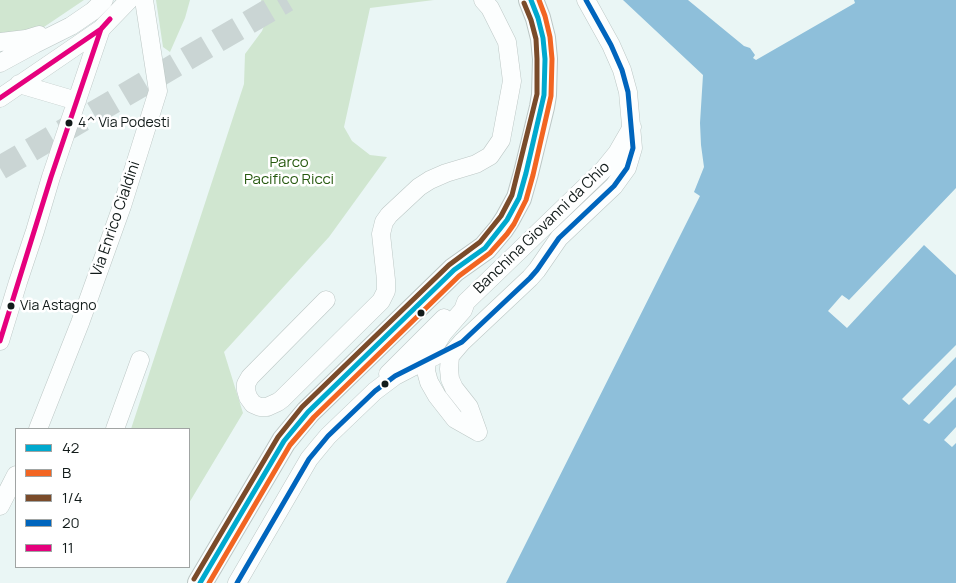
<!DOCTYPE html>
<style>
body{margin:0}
#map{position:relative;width:956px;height:583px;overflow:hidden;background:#eaf6f5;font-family:Manrope,sans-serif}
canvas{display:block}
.legend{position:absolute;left:15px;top:428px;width:175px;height:140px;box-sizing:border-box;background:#fff;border:1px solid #a0a4a3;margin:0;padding:6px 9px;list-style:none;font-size:15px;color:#121b1a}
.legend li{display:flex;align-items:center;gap:10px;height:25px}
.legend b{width:25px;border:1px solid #a0a4a3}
</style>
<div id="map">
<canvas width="956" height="583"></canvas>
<ul class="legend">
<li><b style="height:6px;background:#00a9ce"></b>42</li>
<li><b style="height:6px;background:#f26522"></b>B</li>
<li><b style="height:6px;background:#7a4b2a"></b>1/4</li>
<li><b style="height:6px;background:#0065bd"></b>20</li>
<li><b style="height:6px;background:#e5007d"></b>11</li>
</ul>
</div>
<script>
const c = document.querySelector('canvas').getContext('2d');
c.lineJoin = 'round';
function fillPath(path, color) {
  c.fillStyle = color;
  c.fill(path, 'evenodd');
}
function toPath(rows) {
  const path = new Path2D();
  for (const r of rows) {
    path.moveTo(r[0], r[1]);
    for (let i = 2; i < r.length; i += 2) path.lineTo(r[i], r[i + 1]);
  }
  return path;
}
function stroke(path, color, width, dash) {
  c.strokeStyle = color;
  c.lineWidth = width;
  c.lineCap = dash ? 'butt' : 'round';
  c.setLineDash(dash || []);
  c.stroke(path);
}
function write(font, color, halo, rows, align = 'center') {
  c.font = font + ' Manrope,sans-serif';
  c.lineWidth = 5;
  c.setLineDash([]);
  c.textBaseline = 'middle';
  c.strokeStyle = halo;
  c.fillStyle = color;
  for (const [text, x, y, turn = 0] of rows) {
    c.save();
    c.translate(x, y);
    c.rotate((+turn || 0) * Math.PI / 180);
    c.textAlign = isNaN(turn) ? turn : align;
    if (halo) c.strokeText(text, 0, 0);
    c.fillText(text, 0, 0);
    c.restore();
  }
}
fillPath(toPath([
 [0,0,84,0,38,31,0,35],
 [156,0,190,0,185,18,170,52,163,47],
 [261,0,434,0,370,8,344,127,352,141,370,155,387,157,329,237,224,352,243,413,189,503,189,429,131,429,244,84,245,54,262,31,266,21]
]), '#d0e6d0');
fillPath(toPath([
 [623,0,688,0,744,46,750,48,755,55,753,58,756,60,855,3,854,0,956,0,956,188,849,300,842,295,828,311,847,328,924,245,956,275,956,345,902,399,909,405,956,357,956,385,923,420,929,424,956,397,956,427,944,440,952,447,956,443,956,583,506,583,700,196,694,192,704,167,701,145,700,123,703,75]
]), '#8ebfda');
stroke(toPath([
 [0,168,287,0]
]), '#cad5d4', 24, [24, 12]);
const street = toPath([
 [0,42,26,39,39,35],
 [0,63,35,44,71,26,93,11,104,0],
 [19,84,77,101],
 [0,98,101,29,129,0],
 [326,300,250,377,246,384,246,390,248,397,253,404,260,407,267,407,278,402,282,399,381,301,386,291,386,280,381,234,384,222,389,215,419,187,430,180,446,173,476,164,490,156,501,140,512,81,507,42,490,8,483,0],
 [0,341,18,282,35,231,51,177,101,29],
 [388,374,444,318],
 [38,429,80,323,122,206,158,91,144,0],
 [115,429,140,360],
 [478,432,469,407,454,388,450,379,449,369,450,356,462,342,530,278,537,270,559,238,614,186,627,168,633,148,628,92,622,70,611,45,586,0],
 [478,432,455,419,437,396,429,382,426,371,427,360,430,354,443,333,463,310,466,302,604,169,617,153,632,127],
 [0,506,16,475],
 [237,583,309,459,318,448,328,436,375,391,395,376,418,364,435,356]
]);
const secondary = toPath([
 [200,583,284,441,308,412,454,270,485,248,501,229,507,220,519,198,526,173,542,107,544,95,545,59,543,38,538,18,531,0]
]);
stroke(street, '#bcc7c5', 19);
stroke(secondary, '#bcc7c5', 26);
stroke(street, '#fcfefe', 18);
stroke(secondary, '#fcfefe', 24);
stroke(toPath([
 [200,583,284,441,308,412,454,270,485,248,507,220,519,198,526,173,544,95,545,59,543,38,538,18,531,0]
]), '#00a9ce', 5);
stroke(toPath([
 [209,583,290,445,314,417,459,276,490,253,507,234,514,224,526,200,533,175,551,96,552,59,550,37,545,16,539,0]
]), '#f26522', 5);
stroke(toPath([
 [194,579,278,437,302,407,449,265,480,242,501,216,512,195,537,94,537,59,536,39,531,20,524,3]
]), '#7a4b2a', 5);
stroke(toPath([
 [237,583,309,459,328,436,375,391,395,376,462,342,530,278,537,270,559,238,614,186,627,168,633,148,628,92,622,70,611,45,586,0]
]), '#0065bd', 5);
stroke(toPath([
 [0,98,101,29,110,19],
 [0,341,51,177,101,29]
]), '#e5007d', 5);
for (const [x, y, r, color] of [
 [69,123,4.5,"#121b1a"],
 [11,306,4.5,"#121b1a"],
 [421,313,4.5,"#121b1a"],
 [385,384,4.5,"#121b1a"]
]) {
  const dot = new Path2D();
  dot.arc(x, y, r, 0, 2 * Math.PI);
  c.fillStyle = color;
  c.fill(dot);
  stroke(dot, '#fff', 2);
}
write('14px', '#121b1a', '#fff', [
 ["4^ Via Podesti",78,123],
 ["Via Astagno",20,306]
], 'left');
write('15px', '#275a10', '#fff', [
 ["Parco",289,163],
 ["Pacifico Ricci",289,180]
]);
write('15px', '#121b1a', '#fff', [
 ["Via Enrico Cialdini",116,219,-71],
 ["Banchina Giovanni da Chio",542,228,-44]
]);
</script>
